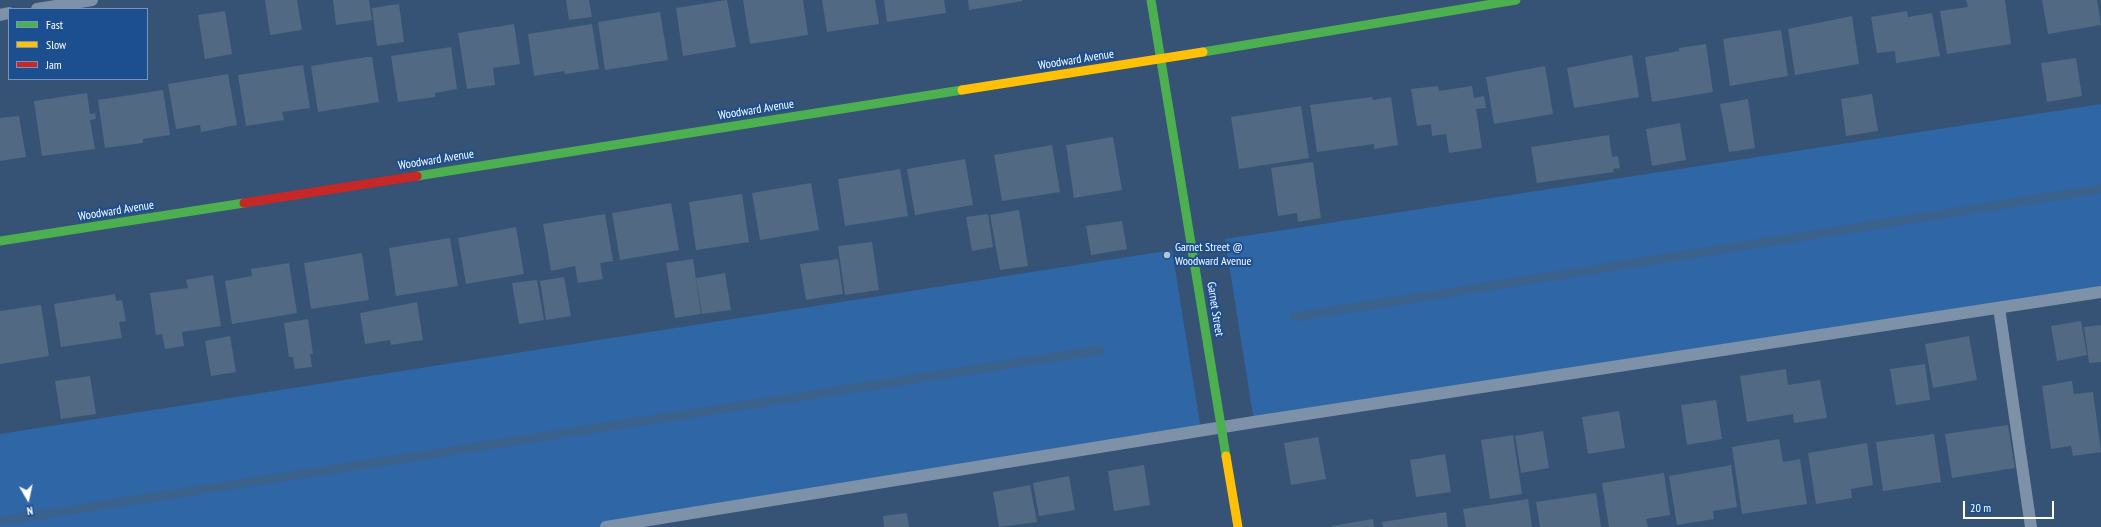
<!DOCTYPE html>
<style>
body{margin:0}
#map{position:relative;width:2101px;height:527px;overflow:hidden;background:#365274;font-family:"PT Sans Narrow",sans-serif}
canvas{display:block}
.legend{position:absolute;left:8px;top:8px;width:140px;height:72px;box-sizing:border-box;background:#1b4f8f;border:1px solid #7695bc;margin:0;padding:5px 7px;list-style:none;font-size:12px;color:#fff}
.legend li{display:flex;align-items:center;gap:8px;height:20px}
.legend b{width:20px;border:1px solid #7695bc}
.north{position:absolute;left:8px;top:479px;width:40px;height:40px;-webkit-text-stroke:3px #1b4f8f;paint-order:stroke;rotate:171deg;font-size:11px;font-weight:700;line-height:16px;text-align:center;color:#fff}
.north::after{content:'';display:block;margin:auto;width:14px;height:18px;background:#fff;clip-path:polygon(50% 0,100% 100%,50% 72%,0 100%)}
.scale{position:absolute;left:1963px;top:501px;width:91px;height:18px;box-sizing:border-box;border:2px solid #fff;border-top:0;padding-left:5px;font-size:12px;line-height:14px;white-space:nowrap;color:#fff;-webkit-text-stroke:3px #1b4f8f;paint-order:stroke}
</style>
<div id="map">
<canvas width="2101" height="527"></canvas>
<ul class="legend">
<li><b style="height:5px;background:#4caf50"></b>Fast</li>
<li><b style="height:5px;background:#ffc107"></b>Slow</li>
<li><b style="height:5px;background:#c62828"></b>Jam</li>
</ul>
<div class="north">N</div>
<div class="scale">20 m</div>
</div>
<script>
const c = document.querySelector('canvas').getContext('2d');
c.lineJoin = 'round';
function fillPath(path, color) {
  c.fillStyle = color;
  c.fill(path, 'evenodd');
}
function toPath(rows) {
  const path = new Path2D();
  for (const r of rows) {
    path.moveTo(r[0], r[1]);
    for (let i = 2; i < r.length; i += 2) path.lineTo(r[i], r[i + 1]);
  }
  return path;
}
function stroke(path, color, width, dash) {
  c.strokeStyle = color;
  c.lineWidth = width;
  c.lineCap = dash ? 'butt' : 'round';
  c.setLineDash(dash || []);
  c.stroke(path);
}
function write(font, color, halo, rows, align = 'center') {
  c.font = font + ' "PT Sans Narrow",sans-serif';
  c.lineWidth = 4;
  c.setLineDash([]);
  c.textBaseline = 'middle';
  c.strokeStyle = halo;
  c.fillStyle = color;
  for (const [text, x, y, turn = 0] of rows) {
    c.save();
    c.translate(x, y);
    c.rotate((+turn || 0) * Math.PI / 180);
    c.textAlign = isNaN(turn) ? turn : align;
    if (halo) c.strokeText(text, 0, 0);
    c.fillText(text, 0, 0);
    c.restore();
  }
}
fillPath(toPath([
 [2101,104,2101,291,1254,422,1225,239],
 [1172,250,1201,430,606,527,0,527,0,434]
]), '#2f66a5');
stroke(toPath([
 [1295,317,2101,189],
 [0,521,1100,350]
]), '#3b618d', 9);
fillPath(toPath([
 [265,0,297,0,302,30,270,35],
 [333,0,369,0,372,20,336,25],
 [566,0,589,0,592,17,569,20],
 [727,0,736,47,683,56,676,8],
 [743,0,803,0,808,35,750,44],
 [822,0,875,0,879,24,827,32],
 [884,0,944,0,946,13,887,22],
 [968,0,1022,0,1023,1,969,10],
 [1966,0,2005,0,2011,44,1947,54,1940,11,1968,7],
 [2042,0,2097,0,2101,25,2048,34],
 [399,4,404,42,377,46,372,8],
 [225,11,232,54,205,59,198,15],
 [1907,11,1908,17,1932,13,1940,56,1896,63,1895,51,1877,53,1871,17],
 [660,12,668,60,605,70,598,22],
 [1852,16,1859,64,1795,75,1788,29],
 [514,24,520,64,493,68,495,85,467,89,458,33],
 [592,24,599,69,565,74,564,71,534,76,528,34],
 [1781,30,1788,76,1730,86,1723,39],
 [1706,44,1713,92,1652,102,1645,57,1679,51,1679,48],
 [451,47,457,89,435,93,435,97,398,102,391,56],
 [1632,55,1639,97,1574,108,1567,68],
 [367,57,372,57,379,102,318,112,311,66],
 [2076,58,2082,96,2047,102,2041,63],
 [303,65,310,108,282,112,284,120,246,126,238,75],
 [1545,66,1553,114,1494,124,1486,77],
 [228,74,237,125,201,132,200,125,176,129,168,84],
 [1438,86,1439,91,1472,86,1474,98,1484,96,1486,108,1476,109,1482,148,1449,153,1446,134,1432,136,1431,124,1417,126,1411,89],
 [163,90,170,135,143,139,143,143,105,148,98,100],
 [87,93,90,114,95,113,96,119,90,120,95,149,42,156,34,101],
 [1872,94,1878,131,1846,136,1841,99],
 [1372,97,1373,100,1391,97,1398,145,1374,149,1374,144,1317,152,1310,105],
 [1748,99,1755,148,1729,152,1720,104],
 [1301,106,1309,158,1239,169,1231,117],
 [19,116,26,157,0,161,0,118],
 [1680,123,1686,160,1652,166,1646,129],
 [1609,135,1612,157,1618,156,1620,168,1613,169,1614,172,1537,183,1531,147],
 [1113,137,1122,190,1074,198,1066,145],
 [1052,145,1060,192,1002,201,994,155],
 [965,159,973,205,915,215,907,169],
 [1313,162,1321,218,1298,222,1297,213,1278,216,1271,168],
 [900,169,908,216,845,226,838,179],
 [811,183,819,230,760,240,752,193],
 [742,194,749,242,696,250,689,202],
 [671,203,679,250,620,260,612,213],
 [1019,210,1028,266,1000,270,990,215],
 [605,214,613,261,600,263,603,279,578,283,575,266,551,271,543,224],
 [988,214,993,247,972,251,966,217],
 [1122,221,1127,249,1091,255,1086,226],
 [516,227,524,274,466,284,458,238],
 [450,238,458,286,396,296,389,248],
 [872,242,879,290,845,295,838,246],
 [362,253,369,300,311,309,304,263],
 [693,259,701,314,675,318,666,263],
 [838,259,843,294,806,300,800,264],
 [289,263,297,313,232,324,225,281,252,276,251,269],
 [725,273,731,310,702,314,696,278],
 [213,275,221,326,182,332,184,346,165,349,162,334,156,335,150,293,188,288,186,280],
 [564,277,571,316,546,320,540,281],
 [537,280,544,320,519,324,512,283],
 [115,294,116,301,122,300,126,321,119,322,122,338,61,347,54,304],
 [417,302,423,340,391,345,390,340,365,344,360,313],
 [41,305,49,356,0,364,0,311],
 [308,319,313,354,310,354,312,367,295,369,293,357,289,357,284,323],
 [2081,321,2087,355,2057,361,2051,326],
 [2101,325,2101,362,2089,363,2084,327],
 [230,336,236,372,211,376,205,341],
 [1969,336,1977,380,1933,388,1925,344],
 [1925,364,1930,400,1896,405,1890,369],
 [1786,369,1788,385,1820,380,1827,418,1794,423,1793,414,1747,422,1740,376],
 [90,376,96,414,61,419,55,381],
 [2072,381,2074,394,2093,392,2101,452,2073,456,2071,446,2051,449,2042,386],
 [1716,400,1722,439,1687,445,1681,405],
 [1619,411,1625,448,1588,454,1582,417],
 [2008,425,2015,468,1952,478,1945,434],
 [1543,431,1549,468,1521,473,1515,436],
 [1934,434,1941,482,1883,491,1876,442],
 [1513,435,1522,494,1490,499,1481,440],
 [1318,437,1326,479,1291,485,1284,443],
 [1779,439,1783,462,1800,459,1807,504,1742,514,1732,447],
 [1867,443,1873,485,1851,489,1852,498,1816,504,1808,453],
 [1445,454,1451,492,1416,497,1410,460],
 [1144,465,1150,505,1114,511,1108,471],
 [1731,465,1737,507,1713,511,1714,519,1677,525,1669,476],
 [1664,473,1670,515,1646,519,1648,527,1609,527,1602,483],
 [1069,476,1075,510,1039,516,1033,483],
 [1030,485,1037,522,999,527,993,492],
 [1596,493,1601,527,1540,527,1536,502],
 [1528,499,1532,527,1466,527,1463,509],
 [1446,512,1448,527,1383,527,1382,522],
 [907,513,909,527,884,527,883,516],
 [1373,519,1374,527,1332,527,1332,526]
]), '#526984');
stroke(toPath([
 [37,9,92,0],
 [0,15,9,13],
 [1999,308,2031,527],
 [606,527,1254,422,2101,292]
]), '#7d92a8', 12);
stroke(toPath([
 [1151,0,1226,456],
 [1203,52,1516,0],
 [417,176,962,90],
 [0,241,244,203]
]), '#4caf50', 9);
stroke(toPath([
 [962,90,1203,52],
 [1226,456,1238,527]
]), '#ffc107', 9);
stroke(toPath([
 [244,203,417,176]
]), '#c62828', 9);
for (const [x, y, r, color] of [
 [1167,255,4,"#b9c2ce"]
]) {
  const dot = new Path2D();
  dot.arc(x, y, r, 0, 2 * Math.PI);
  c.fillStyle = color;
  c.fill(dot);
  stroke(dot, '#1b4f8f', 1.5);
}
write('12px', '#fff', '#1b4f8f', [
 ["Woodward Avenue",1076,60,-9],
 ["Woodward Avenue",756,110,-9],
 ["Woodward Avenue",436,160,-9],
 ["Woodward Avenue",116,211,-9],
 ["Garnet Street",1215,309,81]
]);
write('12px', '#fff', '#1b4f8f', [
 ["Garnet Street @",1175,248],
 ["Woodward Avenue",1175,262]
], 'left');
</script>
